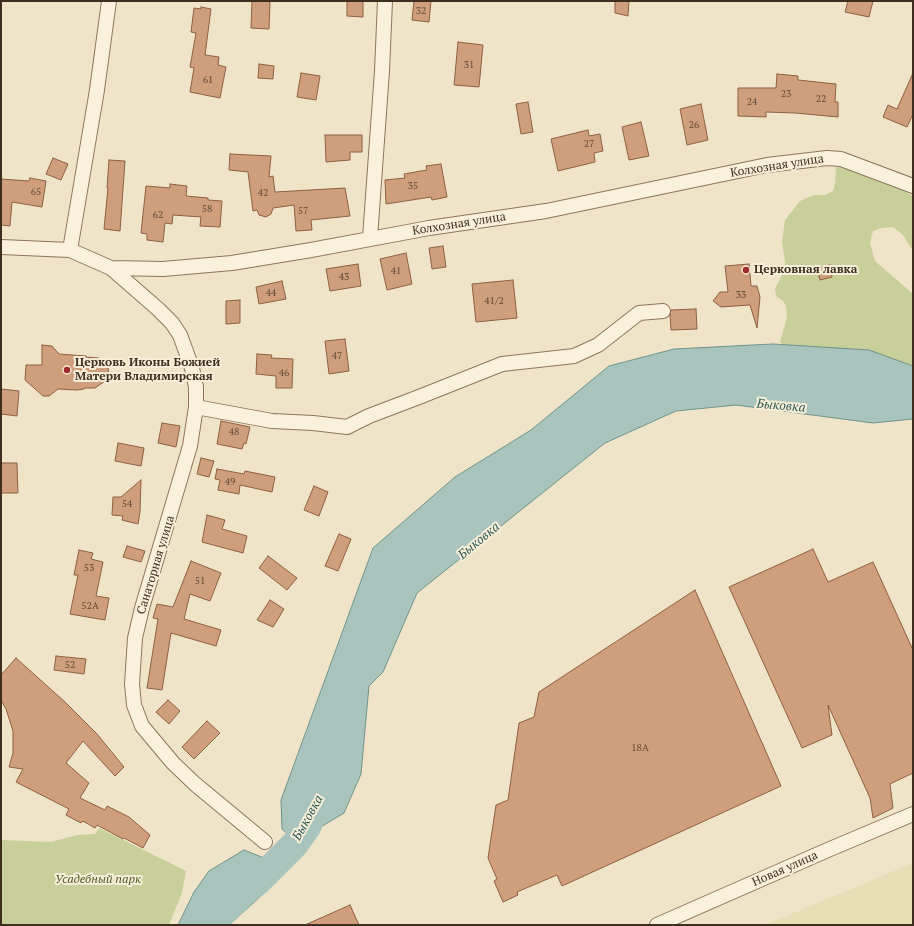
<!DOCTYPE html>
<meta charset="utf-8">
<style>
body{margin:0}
#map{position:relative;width:914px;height:926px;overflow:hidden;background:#f0e4c8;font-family:"PT Serif",serif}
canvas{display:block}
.frame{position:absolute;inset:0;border:2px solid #3d2e20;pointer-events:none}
</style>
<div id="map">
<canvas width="914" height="926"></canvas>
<div class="frame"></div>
</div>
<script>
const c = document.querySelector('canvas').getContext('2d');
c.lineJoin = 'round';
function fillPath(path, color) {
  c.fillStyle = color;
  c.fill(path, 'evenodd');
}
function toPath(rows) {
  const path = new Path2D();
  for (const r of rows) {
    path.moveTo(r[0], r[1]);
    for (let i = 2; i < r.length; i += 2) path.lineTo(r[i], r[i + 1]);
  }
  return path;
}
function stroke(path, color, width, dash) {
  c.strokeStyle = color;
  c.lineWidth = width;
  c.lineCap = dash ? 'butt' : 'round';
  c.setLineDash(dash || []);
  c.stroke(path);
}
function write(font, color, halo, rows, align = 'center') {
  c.font = font + ' "PT Serif",serif';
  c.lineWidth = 4;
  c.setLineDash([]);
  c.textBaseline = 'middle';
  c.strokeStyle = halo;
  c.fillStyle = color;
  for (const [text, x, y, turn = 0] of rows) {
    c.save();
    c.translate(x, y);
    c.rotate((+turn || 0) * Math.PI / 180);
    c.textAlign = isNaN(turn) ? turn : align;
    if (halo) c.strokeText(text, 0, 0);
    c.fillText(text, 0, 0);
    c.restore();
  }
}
fillPath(toPath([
 [913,863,913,925,765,925]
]), '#e6deb5');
fillPath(toPath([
 [848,160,913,196,913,251,903,235,893,227,881,228,873,231,870,243,875,261,913,294,913,370,784,347,780,342,787,317,786,306,783,301,776,296,775,289,782,275,785,262,782,242,785,220,800,201,814,195,825,195,833,191,835,183,836,167],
 [99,828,186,871,182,893,169,925,1,925,1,840,51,842,77,835,95,834]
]), '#c9cf9b');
const water = toPath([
 [773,344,869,350,913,366,913,419,873,423,736,405,676,411,605,443,417,593,383,672,369,686,361,774,344,813,319,828,290,836,282,829,281,800,373,548,455,477,531,430,609,366,674,349,773,344],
 [244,850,264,858,274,871,274,884,229,925,178,925,194,892,209,871,244,850]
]);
fillPath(water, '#a9c4bc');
stroke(water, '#6f938a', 1);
stroke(toPath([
 [212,925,219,916,244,892,257,882,295,844,307,827,320,799]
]), '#a9c4bc', 28);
const building = toPath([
 [252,1,270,1,269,29,251,28,252,1],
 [347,1,363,1,363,17,347,16,347,1],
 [414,1,431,1,429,22,412,20,414,1],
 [615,1,629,1,628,16,615,13,615,1],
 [848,1,873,1,869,17,845,12,848,1],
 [201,7,211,9,205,55,219,57,218,65,226,67,220,98,190,92,194,68,190,67,196,33,191,32,194,8,201,9,201,7],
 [458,42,483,45,479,87,454,85,458,42],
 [259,64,274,66,273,79,258,78,259,64],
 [301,73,320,76,316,100,297,97,301,73],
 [913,73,913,114,907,127,883,117,888,105,897,109,913,73],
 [777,74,798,76,798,80,836,84,835,102,838,102,838,117,795,113,766,112,766,117,738,116,738,88,776,88,777,74],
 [528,102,533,132,521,134,516,104,528,102],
 [701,104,708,140,687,145,680,109,701,104],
 [641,122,649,156,629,160,622,127,641,122],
 [588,130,589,136,600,134,603,151,594,153,595,162,558,171,551,139,588,130],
 [325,135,362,135,362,152,350,152,350,160,326,162,325,135],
 [230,154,271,156,269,177,273,176,275,192,345,188,350,216,311,220,312,230,296,231,294,205,273,208,271,214,266,217,259,215,257,210,253,211,248,172,229,170,230,154],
 [53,158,68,164,61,180,46,174,53,158],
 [109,160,125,161,120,231,104,229,108,188,107,188,109,160],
 [441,164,447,197,432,200,431,197,386,204,385,180,405,178,404,174,427,170,426,166,441,164],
 [30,178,46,181,42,207,12,202,10,226,1,225,1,179,29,181,30,178],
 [170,184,187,186,186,196,208,198,208,200,222,201,220,227,200,226,201,217,173,215,172,224,165,223,163,242,147,240,147,234,141,233,146,186,170,188,170,184],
 [443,246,446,267,432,269,429,248,443,246],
 [406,253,412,284,387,290,380,259,406,253],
 [358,264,361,286,330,291,326,269,358,264],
 [749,264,751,286,757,286,760,297,757,328,750,305,721,307,713,301,720,292,728,292,725,266,749,264],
 [830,265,832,277,820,280,817,268,830,265],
 [513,280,517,318,476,322,472,284,513,280],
 [282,281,286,299,259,304,256,287,282,281],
 [240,300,240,323,226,324,226,301,240,300],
 [696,309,697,329,671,330,670,315,671,310,696,309],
 [345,339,349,371,329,374,325,341,345,339],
 [42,345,52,346,59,354,86,356,86,357,99,358,99,360,108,368,109,377,105,381,95,388,85,388,84,389,77,390,58,389,49,396,43,396,25,380,26,365,42,365,42,345],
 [257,354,272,355,271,358,293,359,292,388,276,388,276,376,256,374,257,354],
 [1,389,19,391,17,416,1,414,1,389],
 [221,421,250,427,246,444,244,443,242,449,217,444,221,421],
 [162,423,180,426,176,447,158,443,162,423],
 [118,443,144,448,141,466,115,461,118,443],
 [201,458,214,461,209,477,197,474,201,458],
 [1,463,17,463,18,493,1,493,1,463],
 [217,469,244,474,245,471,275,477,272,492,240,485,239,494,218,490,220,480,215,479,217,469],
 [141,480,140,512,138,524,122,520,123,516,112,515,113,497,121,497,141,480],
 [314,486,328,492,319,516,304,510,314,486],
 [207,515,225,520,222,529,247,536,243,553,202,542,207,515],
 [339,534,351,539,338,571,325,566,339,534],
 [127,546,145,551,141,562,123,557,127,546],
 [813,549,828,582,873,562,913,650,913,773,890,784,893,808,873,818,870,798,828,705,832,735,802,748,729,587,813,549],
 [79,550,93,553,91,559,103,562,96,596,109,598,105,620,70,614,78,575,74,575,79,550],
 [268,556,297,578,287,590,259,568,268,556],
 [191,561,221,573,210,601,190,594,184,619,221,630,216,646,171,633,162,690,147,688,158,619,153,618,157,604,173,607,191,561],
 [695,590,781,786,562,886,557,875,517,892,518,895,503,902,494,881,497,879,488,858,496,805,508,800,519,723,534,717,539,692,695,590],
 [270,600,284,609,273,627,257,620,270,600],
 [56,656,86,659,84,674,54,670,56,656],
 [16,658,65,702,97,734,124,767,115,776,83,741,66,763,89,783,80,798,105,810,107,806,129,817,150,835,143,848,124,838,123,839,97,825,95,828,83,821,81,823,66,815,69,809,16,782,23,769,9,767,13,753,13,731,6,709,1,700,1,675,16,658],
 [168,700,180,711,169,724,156,712,168,700],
 [207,721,220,733,194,759,182,747,207,721],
 [350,905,359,925,305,925,350,905]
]);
fillPath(building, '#cf9f7d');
stroke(building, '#8d5f41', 1);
const minor = toPath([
 [370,238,382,71,385,1],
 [1,247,70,250,111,268,163,269,232,263,311,250,429,228,546,211,767,165,827,158,841,159,913,186],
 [70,250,97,90,109,1],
 [111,268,158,309,172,323,180,335,192,368,196,387,196,407,190,446,142,608,135,638,132,684,134,705,142,726,173,763,195,784,265,842],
 [196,407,272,421,313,423,347,427,369,416,419,397,502,364,574,356,598,345,639,313,663,311],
 [657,925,830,849,913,814]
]);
stroke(minor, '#8d765c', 16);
stroke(minor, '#faf1dc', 14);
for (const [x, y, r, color] of [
 [746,270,4,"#9e2a2b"],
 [67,370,4,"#9e2a2b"]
]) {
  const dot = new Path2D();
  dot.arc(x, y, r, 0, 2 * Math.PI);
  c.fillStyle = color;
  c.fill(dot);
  stroke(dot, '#f7eed8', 1.5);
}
write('10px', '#624a37', null, [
 ["32",421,11],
 ["31",469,65],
 ["61",208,80],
 ["23",786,94],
 ["22",821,99],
 ["24",752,102],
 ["26",694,125],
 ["27",589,144],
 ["35",413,186],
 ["65",36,192],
 ["42",263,193],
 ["58",207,209],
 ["57",303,211],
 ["62",158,215],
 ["41",396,271],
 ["43",344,277],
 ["44",271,293],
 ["33",741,295],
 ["41/2",494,301],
 ["47",337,356],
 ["46",284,373],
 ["48",234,432],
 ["49",230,482],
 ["54",127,504],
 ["53",89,568],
 ["51",200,581],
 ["52А",90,606],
 ["52",70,665],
 ["18А",640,748]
]);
write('12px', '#3d2e20', '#f7eed8', [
 ["Колхозная улица",777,166,-9],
 ["Колхозная улица",459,224,-9],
 ["Санаторная улица",156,565,-73],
 ["Новая улица",785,869,-24]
]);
write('bold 12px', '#3d2e20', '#f7eed8', [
 ["Церковная лавка",754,270],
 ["Церковь Иконы Божией",75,363],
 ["Матери Владимирская",75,377]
], 'left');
write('italic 12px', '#4d5a26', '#f7eed8', [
 ["Усадебный парк",98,880]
]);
write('italic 13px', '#2f5d5a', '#f7eed8', [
 ["Быковка",781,406,5],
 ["Быковка",479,541,-40],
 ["Быковка",308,818,-61]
]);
</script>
